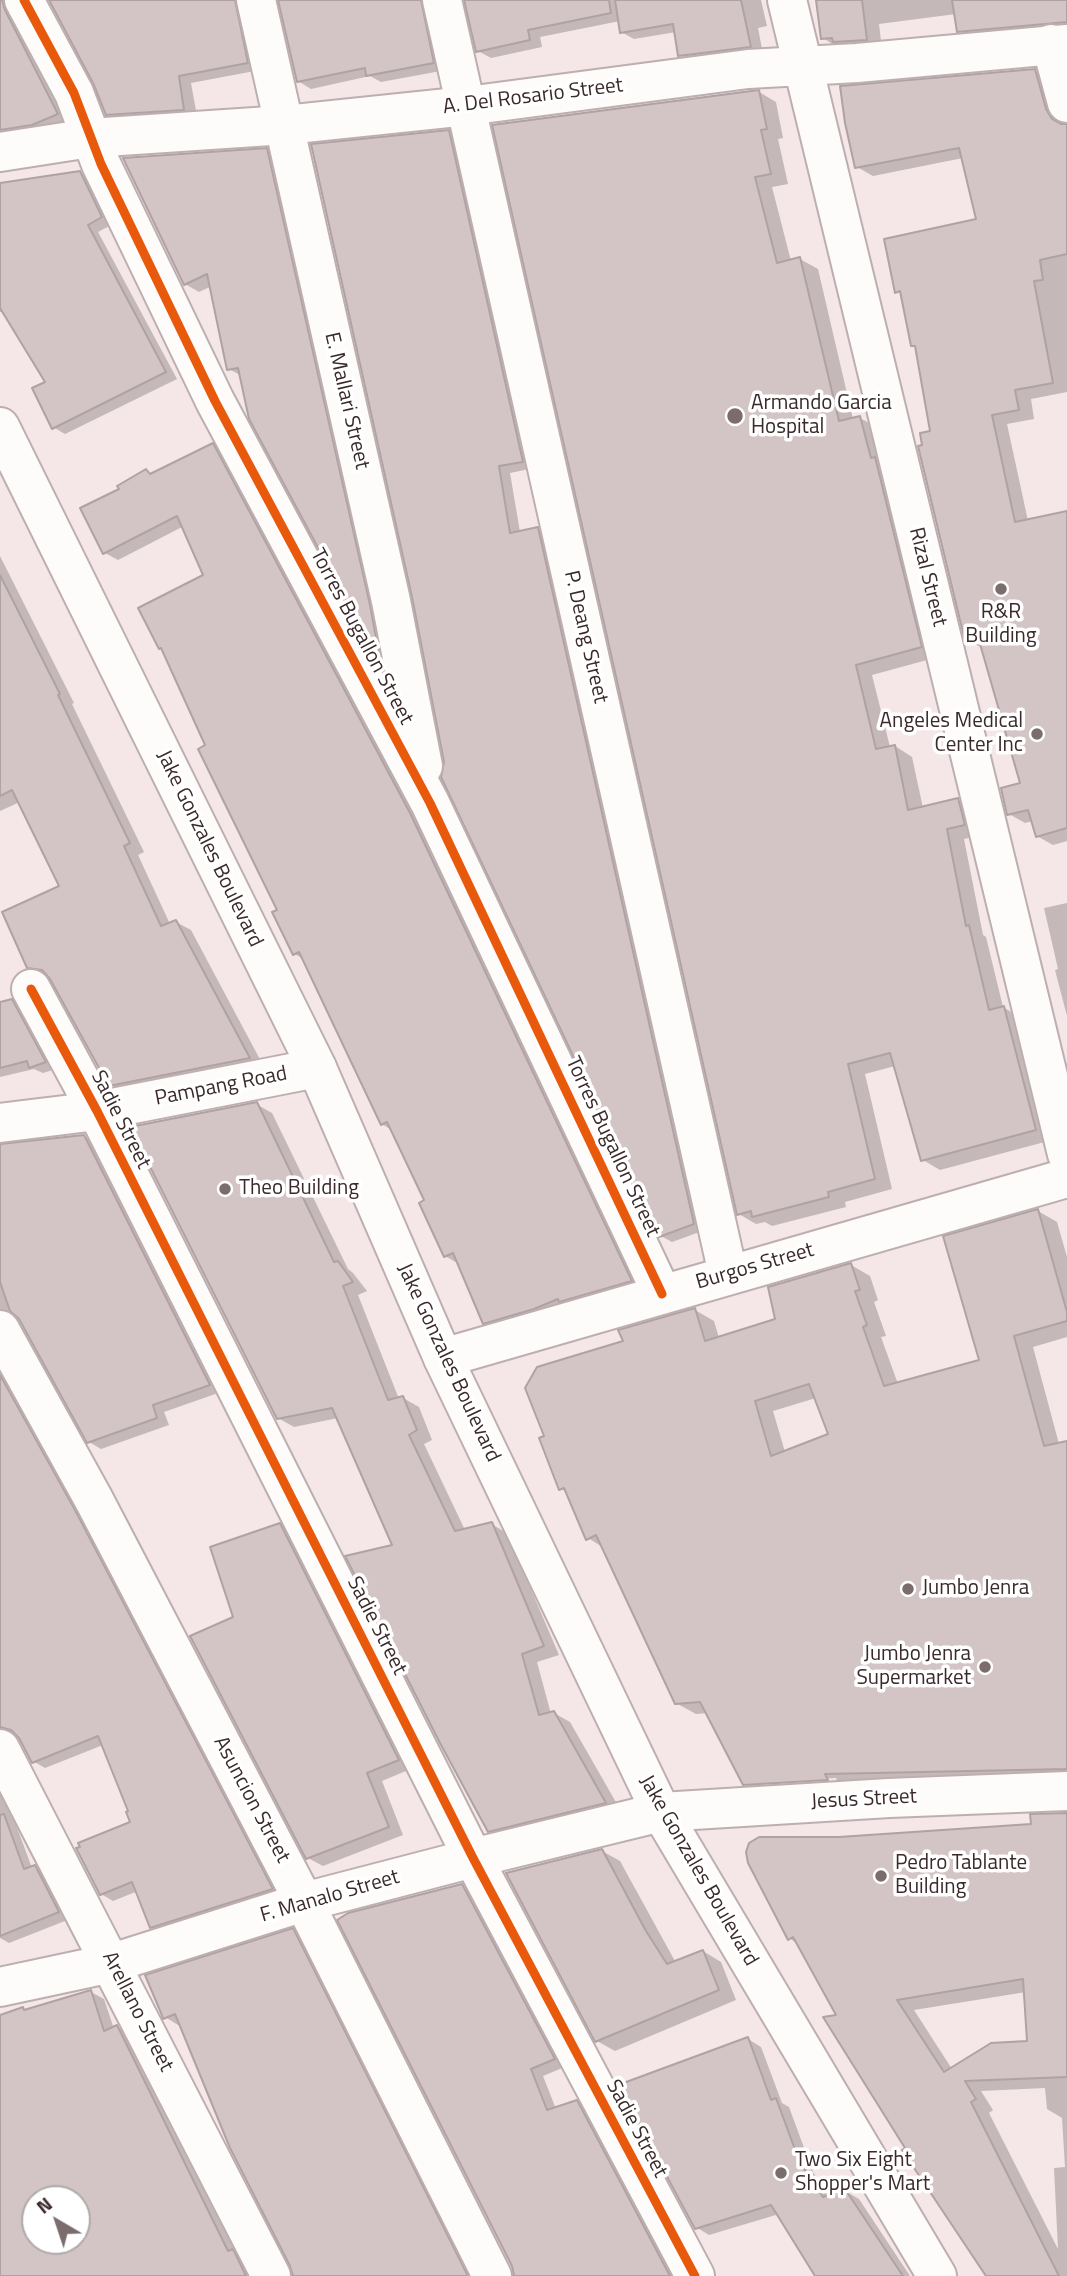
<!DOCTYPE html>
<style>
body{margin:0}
#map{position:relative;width:1067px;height:2276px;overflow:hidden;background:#f5e6e7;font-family:"Titillium Web",sans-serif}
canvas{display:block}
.north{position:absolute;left:21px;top:2185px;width:70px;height:70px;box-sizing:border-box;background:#fff;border:2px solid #b0aaaa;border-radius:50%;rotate:321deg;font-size:19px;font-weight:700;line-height:28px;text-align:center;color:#3a2a2b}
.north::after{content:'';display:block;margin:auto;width:24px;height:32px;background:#7b6c6d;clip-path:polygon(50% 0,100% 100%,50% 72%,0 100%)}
</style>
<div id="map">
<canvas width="1067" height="2276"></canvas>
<div class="north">N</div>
</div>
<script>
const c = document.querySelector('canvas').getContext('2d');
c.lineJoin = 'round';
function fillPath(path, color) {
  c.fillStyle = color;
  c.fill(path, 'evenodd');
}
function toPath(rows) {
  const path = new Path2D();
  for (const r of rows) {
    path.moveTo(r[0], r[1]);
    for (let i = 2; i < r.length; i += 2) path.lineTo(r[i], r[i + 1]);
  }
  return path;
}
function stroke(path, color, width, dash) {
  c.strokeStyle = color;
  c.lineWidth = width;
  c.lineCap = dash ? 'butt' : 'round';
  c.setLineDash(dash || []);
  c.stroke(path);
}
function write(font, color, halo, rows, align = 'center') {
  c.font = font + ' "Titillium Web",sans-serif';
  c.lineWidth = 7;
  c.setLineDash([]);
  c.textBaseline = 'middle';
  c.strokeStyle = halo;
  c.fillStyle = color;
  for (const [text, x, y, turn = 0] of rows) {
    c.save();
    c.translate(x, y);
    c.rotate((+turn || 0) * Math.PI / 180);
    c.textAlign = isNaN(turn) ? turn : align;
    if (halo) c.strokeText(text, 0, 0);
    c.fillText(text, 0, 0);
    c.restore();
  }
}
fillPath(toPath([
 [0,0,17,0,70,121,0,142],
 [51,0,249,0,260,70,191,83,197,116,120,121,107,114,95,82],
 [280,0,435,0,446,70,381,82,370,76,311,89,298,81],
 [466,0,761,0,767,26,758,28,763,54,693,63,680,55,676,32,634,39,621,32,620,21,540,37,542,47,491,58,478,51],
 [818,0,1067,0,1067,32,975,40,959,31,956,14,879,24,882,49,839,48,823,38],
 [1035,71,1051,80,1062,119,1067,126,1067,392,1031,399,1034,419,1007,424,1028,521,1067,513,1067,841,1053,845,1037,836,1033,821,1025,823,1009,814,1022,785,984,649,966,639,924,446,932,433,918,348,913,345,903,295,896,291,978,220,963,158,873,176,857,167],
 [759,92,776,102,783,138,778,139,788,184,772,187,791,261,800,259,818,269,853,419,860,418,878,428,938,657,872,675,890,747,895,746,912,757,923,808,958,800,976,810,981,835,964,839,983,935,986,937,1003,1007,1021,1018,1052,1140,940,1170,923,1160,895,1066,865,1074,892,1189,845,1202,846,1207,772,1226,765,1222,756,1224,739,1214,495,126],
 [448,132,460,139,534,468,510,473,520,532,538,529,549,536,705,1230,672,1242,661,1236,446,762],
 [266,150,372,631,377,636,269,152,281,158,394,671,383,664,251,418,242,376,229,369,212,286,199,292,185,284],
 [80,173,92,180,113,224,98,232,177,379,65,434,53,427,48,383,5,312,0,312,0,185],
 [213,445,226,453,424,822,644,1288,498,1330,484,1323,459,1264,445,1256,426,1201,393,1131,382,1124,305,960,295,954,279,911,207,746,164,650,160,648,205,576,184,526,118,560,105,553,121,490,146,471,153,474],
 [0,556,74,703,72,704,144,852,138,855,170,924,176,922,191,930,264,1067,125,1094,110,1085,51,977,44,976,28,967,61,886,20,802,0,811],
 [1067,903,1067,1016,1055,970,1058,969,1044,908],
 [11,1001,24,1008,56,1069,43,1073,34,1069,0,1077,0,1003],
 [256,1104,272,1113,348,1269,353,1273,367,1291,358,1295,399,1399,403,1398,419,1407,432,1440,424,1444,465,1530,491,1524,507,1533,559,1655,537,1662,551,1714,554,1713,570,1722,621,1811,505,1840,489,1831,395,1546,338,1418,294,1427,278,1418],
 [84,1136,96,1144,221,1392,164,1412,169,1425,101,1449,89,1442,21,1318,15,1314,0,1319,0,1146],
 [1038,1211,1057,1222,1067,1257,1067,1337,1033,1347,1059,1444,1067,1443,1067,1780,764,1795,744,1784,708,1713,696,1714,676,1703,604,1548,588,1538,567,1492,561,1489,546,1437,626,1342,695,1310,714,1321,719,1338,777,1320,851,1265,870,1276,878,1300,874,1302,886,1336,881,1337,898,1384,982,1361],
 [816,1398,830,1435,785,1452,773,1411],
 [836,1778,837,1781,755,1786,755,1783],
 [0,1362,283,1896,164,1934,152,1927,138,1891,113,1901,101,1894,132,1823,130,1812,103,1745,45,1768,33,1761,17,1734,14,1733,0,1738],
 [280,1525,295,1534,413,1768,382,1781,403,1835,323,1866,308,1858,235,1618],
 [0,1782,32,1868,35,1867,47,1874,70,1919,9,1943,0,1938],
 [1067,1815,1067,2276,988,2276,907,2148,798,1944,789,1938,839,1839,1033,1825],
 [1026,1992,1029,2043,952,2069,914,2010],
 [1045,2088,1047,2109,1062,2118,1065,2167,1054,2168,1058,2249,989,2113,993,2110,981,2091],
 [602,1851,620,1861,676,1963,703,1951,721,1962,736,2000,615,2051,597,2041],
 [462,1885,475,1893,567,2066,543,2076,556,2109,576,2102,590,2109,678,2276,515,2276],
 [293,1930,306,1938,476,2276,294,2276,181,2024,178,2025,165,2017],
 [91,1992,104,1999,114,2029,117,2027,131,2035,238,2254,246,2259,255,2276,0,2276,0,2017,26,2011],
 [35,2199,77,2199,77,2241,35,2241],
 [748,2039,761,2047,782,2103,789,2107,813,2172,829,2197,845,2191,859,2199,910,2276,817,2276,779,2214,709,2235,696,2227]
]), '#0003');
const building = toPath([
 [0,0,2,0,5,10,58,114,32,125,0,130,0,0],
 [49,0,235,0,248,63,179,76,184,110,106,115,93,83,49,0],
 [278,0,421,0,434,63,366,76,365,68,297,82,278,0],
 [464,0,609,0,611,13,528,30,530,40,476,52,464,0],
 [615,0,741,0,751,47,678,56,673,24,620,33,615,0],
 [816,0,862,0,867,40,833,42,832,38,821,39,816,0],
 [952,0,1067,0,1067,22,957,32,952,0],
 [1035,69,1046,109,1052,119,1061,124,1067,124,1067,254,1040,260,1043,280,1034,281,1053,383,1015,390,1019,410,992,415,1015,522,1067,511,1067,828,1036,837,1028,810,1007,815,1001,788,1020,783,978,637,965,641,918,446,922,445,920,433,930,431,915,346,911,346,900,291,895,293,884,239,976,219,959,148,855,168,845,123,840,86,1035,69],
 [759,90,767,129,761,130,771,174,755,177,777,263,800,257,839,421,860,416,871,458,875,457,922,647,856,665,876,749,895,745,908,810,958,798,965,825,947,829,966,926,969,925,989,1010,1004,1006,1036,1130,921,1161,890,1053,848,1064,875,1179,828,1192,829,1197,752,1217,751,1211,737,1215,492,125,759,90],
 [449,130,523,462,499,466,510,533,538,527,694,1224,659,1237,441,777,444,762,412,597,311,144,449,130],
 [267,148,370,605,381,665,249,419,238,368,227,370,207,274,184,285,123,158,267,148],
 [80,171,102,217,88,225,166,372,52,429,32,388,45,382,0,308,0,183,80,171],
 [213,443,410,813,632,1281,559,1302,558,1299,534,1309,483,1324,453,1253,444,1257,419,1203,424,1200,387,1122,381,1125,299,952,293,955,272,912,277,910,198,749,205,745,161,648,159,649,138,608,203,575,177,516,103,554,80,508,119,489,117,486,146,469,150,474,213,443],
 [0,575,60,694,58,695,130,843,124,846,161,926,176,920,250,1058,109,1086,50,979,42,970,27,968,2,912,59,886,12,790,0,796,0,575],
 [12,999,46,1062,29,1068,27,1061,0,1068,0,1002,12,999],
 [257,1102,334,1262,338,1261,353,1282,343,1286,388,1400,403,1396,417,1430,409,1435,455,1531,492,1522,544,1646,522,1654,539,1715,554,1711,606,1803,488,1832,440,1743,345,1556,392,1545,332,1408,277,1419,130,1127,257,1102],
 [84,1135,210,1385,153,1405,157,1418,87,1443,19,1319,10,1311,0,1282,0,1144,84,1135],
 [1038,1209,1067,1312,1067,1321,1014,1336,1044,1446,1067,1441,1067,1769,825,1774,828,1780,743,1785,700,1702,675,1704,596,1535,586,1540,564,1488,559,1490,539,1438,544,1436,525,1388,537,1367,623,1341,618,1330,695,1308,705,1341,775,1319,768,1287,851,1263,860,1290,855,1291,867,1325,863,1327,884,1386,979,1360,943,1236,1038,1209],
 [809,1384,828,1434,771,1456,755,1401,809,1384],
 [0,1375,75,1510,273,1889,150,1928,132,1882,100,1895,76,1848,80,1847,78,1843,130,1822,126,1812,128,1811,98,1736,32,1763,19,1738,11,1730,0,1727,0,1375],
 [280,1523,399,1760,367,1773,389,1827,306,1859,190,1636,233,1617,210,1547,280,1523],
 [1067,1813,1067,2077,965,2081,976,2099,971,2102,1059,2276,986,2276,902,2150,905,2148,823,2017,836,2015,793,1937,788,1940,748,1863,746,1852,749,1843,759,1837,839,1837,1031,1824,1030,1814,1067,1813],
 [1023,1979,1027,2041,991,2043,944,2072,897,2000,1023,1979],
 [4,1814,24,1869,35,1865,59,1912,0,1936,0,1815,4,1814],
 [602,1849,646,1931,667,1964,703,1950,719,1990,595,2042,506,1873,602,1849],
 [462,1884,555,2059,531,2069,547,2110,577,2100,670,2276,514,2276,512,2266,337,1920,348,1913,462,1884],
 [293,1928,468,2276,293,2276,290,2266,230,2148,175,2014,163,2019,161,2013,145,1975,293,1928],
 [91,1990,104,2031,117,2025,228,2251,233,2249,246,2276,0,2276,0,2015,23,2007,24,2010,91,1990],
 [35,2199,77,2199,77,2241,35,2241,35,2199],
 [748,2037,771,2100,776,2098,800,2163,823,2197,845,2189,903,2276,815,2276,771,2205,695,2229,618,2085,748,2037]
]);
fillPath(building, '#d3c4c5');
stroke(building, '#b0a2a3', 2);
const street = toPath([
 [24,0,74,93,101,164,215,401,430,803,662,1294],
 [256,0,391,601,423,766],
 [442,0,728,1274],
 [1051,44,1067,103],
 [31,989,97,1111,473,1858,695,2276],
 [0,1330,94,1500,304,1902,492,2276],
 [0,1749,271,2276],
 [661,1812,889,1798,1067,1791]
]);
const secondary = toPath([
 [787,0,1067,1154],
 [0,152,90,138,285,125,467,106,748,69,857,63,1067,44],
 [0,1123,97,1111,317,1068],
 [443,1358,1067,1178],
 [0,1987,112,1963,304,1902,473,1858,661,1812]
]);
const primary = toPath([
 [0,427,317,1068,443,1358,661,1812,937,2276]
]);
stroke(street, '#bdafb0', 42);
stroke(secondary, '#bdafb0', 42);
stroke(primary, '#bdafb0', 42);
stroke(street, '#fefbfb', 38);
stroke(secondary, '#fefbfb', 38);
stroke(primary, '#fefbfb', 38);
stroke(toPath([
 [24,0,74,93,101,164,215,401,430,803,662,1294],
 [31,989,97,1111,473,1858,695,2276]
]), '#e8590c', 9);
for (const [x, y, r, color] of [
 [735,416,9,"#7b6c6d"],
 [1001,589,7,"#7b6c6d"],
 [1037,734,7,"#7b6c6d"],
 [225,1189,7,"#7b6c6d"],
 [908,1589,7,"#7b6c6d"],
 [985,1667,7,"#7b6c6d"],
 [881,1876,7,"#7b6c6d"],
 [781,2173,7,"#7b6c6d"]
]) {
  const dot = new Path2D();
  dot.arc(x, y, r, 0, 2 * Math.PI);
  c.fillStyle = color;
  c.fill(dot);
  stroke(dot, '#fff', 2.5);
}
write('21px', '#3a2a2b', '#fff', [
 ["A. Del Rosario Street",533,97,-7],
 ["E. Mallari Street",346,401,77],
 ["Rizal Street",927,577,76],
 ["Torres Bugallon Street",361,637,62],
 ["P. Deang Street",585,637,77],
 ["Jake Gonzales Boulevard",209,849,64],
 ["Pampang Road",221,1087,-11],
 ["Sadie Street",120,1120,63],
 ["Torres Bugallon Street",612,1147,65],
 ["Burgos Street",755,1267,-16],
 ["Jake Gonzales Boulevard",448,1363,65],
 ["Sadie Street",376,1626,63],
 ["Asuncion Street",251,1800,62],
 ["Jesus Street",864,1800,-3],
 ["Jake Gonzales Boulevard",698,1871,60],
 ["F. Manalo Street",330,1897,-16],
 ["Arellano Street",137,2012,63],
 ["Sadie Street",636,2129,62]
]);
write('21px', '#3a2a2b', '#fff', [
 ["Armando Garcia",751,404],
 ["Hospital",751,428],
 ["R&R",1001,613,"center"],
 ["Building",1001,637,"center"],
 ["Angeles Medical",1023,722,"right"],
 ["Center Inc",1023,746,"right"],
 ["Theo Building",239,1189],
 ["Jumbo Jenra",922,1589],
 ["Jumbo Jenra",971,1655,"right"],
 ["Supermarket",971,1679,"right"],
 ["Pedro Tablante",895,1864],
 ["Building",895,1888],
 ["Two Six Eight",795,2161],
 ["Shopper's Mart",795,2185]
], 'left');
</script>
